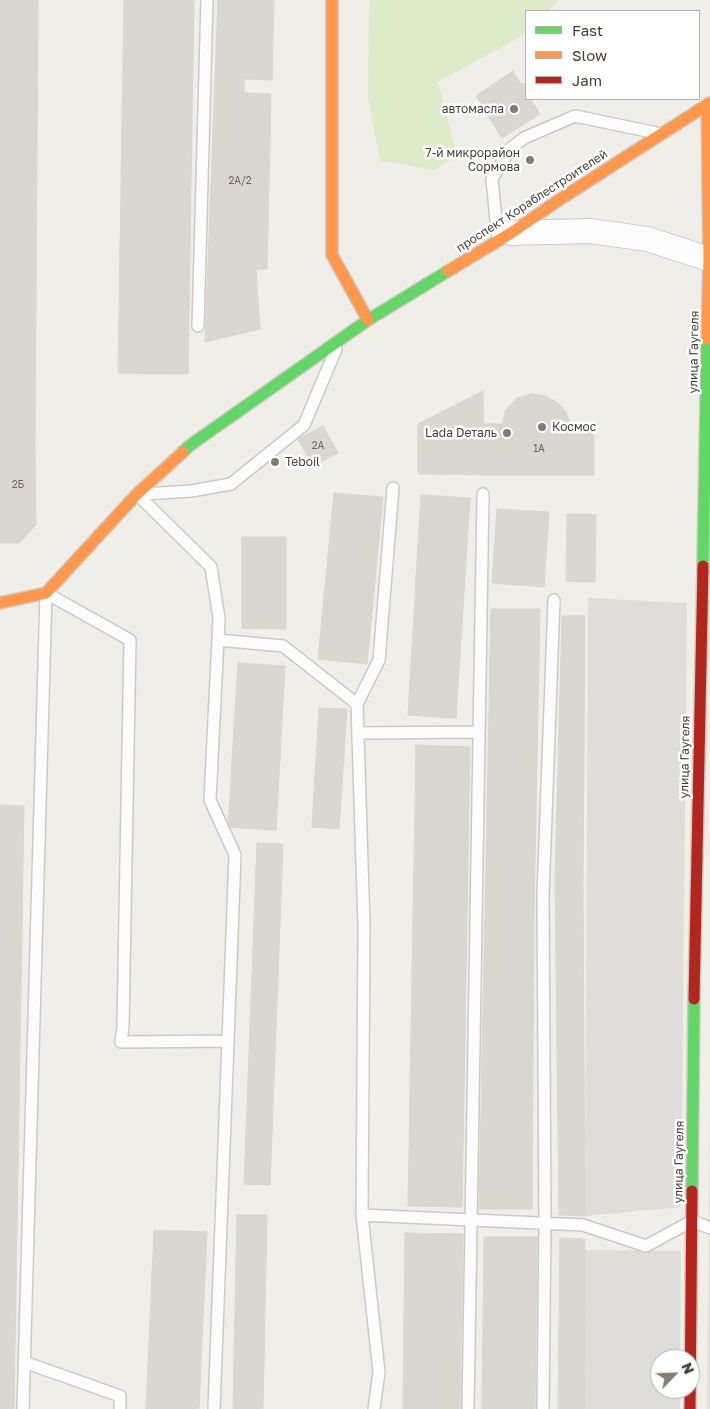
<!DOCTYPE html>
<meta charset="utf-8">
<style>
body{margin:0}
#map{position:relative;width:710px;height:1409px;overflow:hidden;background:#f0eee9;font-family:"Golos Text",sans-serif}
canvas{display:block}
.legend{position:absolute;left:525px;top:10px;width:175px;height:90px;box-sizing:border-box;background:#fff;border:1px solid #b5b2ae;margin:0;padding:6px 9px;list-style:none;font-size:15px;color:#463f35}
.legend li{display:flex;align-items:center;gap:10px;height:25px}
.legend b{width:25px;border:1px solid #b5b2ae}
.north{position:absolute;left:650px;top:1349px;width:50px;height:50px;box-sizing:border-box;background:#fff;border:1px solid #b5b2ae;border-radius:50%;rotate:66deg;font-size:14px;font-weight:700;line-height:20px;text-align:center;color:#463f35}
.north::after{content:'';display:block;margin:auto;width:18px;height:22px;background:#827c74;clip-path:polygon(50% 0,100% 100%,50% 72%,0 100%)}
</style>
<div id="map">
<canvas width="710" height="1409"></canvas>
<ul class="legend">
<li><b style="height:6px;background:#63d668"></b>Fast</li>
<li><b style="height:6px;background:#ff974d"></b>Slow</li>
<li><b style="height:6px;background:#b3261e"></b>Jam</li>
</ul>
<div class="north">N</div>
</div>
<script>
const c = document.querySelector('canvas').getContext('2d');
c.lineJoin = 'round';
function fillPath(path, color) {
  c.fillStyle = color;
  c.fill(path, 'evenodd');
}
function toPath(rows) {
  const path = new Path2D();
  for (const r of rows) {
    path.moveTo(r[0], r[1]);
    for (let i = 2; i < r.length; i += 2) path.lineTo(r[i], r[i + 1]);
  }
  return path;
}
function stroke(path, color, width, dash) {
  c.strokeStyle = color;
  c.lineWidth = width;
  c.lineCap = dash ? 'butt' : 'round';
  c.setLineDash(dash || []);
  c.stroke(path);
}
function write(font, color, halo, rows, align = 'center') {
  c.font = font + ' "Golos Text",sans-serif';
  c.lineWidth = 5;
  c.setLineDash([]);
  c.textBaseline = 'middle';
  c.strokeStyle = halo;
  c.fillStyle = color;
  for (const [text, x, y, turn = 0] of rows) {
    c.save();
    c.translate(x, y);
    c.rotate((+turn || 0) * Math.PI / 180);
    c.textAlign = isNaN(turn) ? turn : align;
    if (halo) c.strokeText(text, 0, 0);
    c.fillText(text, 0, 0);
    c.restore();
  }
}
fillPath(toPath([
 [710,1097,710,1409,707,1409]
]), '#e4e0d6');
fillPath(toPath([
 [369,0,559,0,548,11,526,11,526,32,522,36,438,82,457,156,435,170,380,161,368,97]
]), '#ddebc9');
fillPath(toPath([
 [588,598,687,603,681,1207,585,1216],
 [585,1250,681,1251,680,1359,660,1359,660,1389,680,1389,680,1409,584,1409]
]), '#dfddd9');
const building = toPath([
 [0,0,38,0,35,444,0,444,0,0],
 [124,0,194,0,188,374,118,373,124,0],
 [218,0,274,0,272,80,244,79,244,93,271,94,267,269,256,269,260,329,205,342,218,0],
 [513,71,520,83,526,84,526,99,533,99,532,101,540,114,502,138,476,96,513,71],
 [483,391,484,475,418,474,418,424,483,391],
 [532,394,546,396,558,403,566,412,570,424,594,424,594,475,484,475,484,424,502,424,505,411,517,398,532,394],
 [323,426,338,453,313,466,298,439,323,426],
 [0,444,35,444,36,525,19,543,0,543,0,444],
 [334,493,383,497,367,664,318,659,334,493],
 [421,495,470,498,456,718,408,715,421,495],
 [497,509,549,512,544,587,492,583,497,509],
 [567,514,596,515,595,582,566,581,567,514],
 [242,537,286,537,286,629,242,628,242,537],
 [491,609,540,609,534,912,532,1209,479,1209,491,609],
 [562,616,585,616,583,885,585,1216,559,1215,555,878,562,616],
 [238,663,285,666,276,830,228,827,238,663],
 [319,708,347,709,339,829,312,827,319,708],
 [416,745,470,747,462,1207,408,1206,416,745],
 [0,805,24,806,14,1409,0,1409,0,805],
 [257,843,283,844,270,1185,244,1184,257,843],
 [237,1215,267,1215,263,1409,233,1409,237,1215],
 [154,1230,207,1232,199,1409,146,1409,154,1230],
 [405,1233,463,1234,460,1409,403,1409,405,1233],
 [484,1237,537,1237,535,1409,482,1409,484,1237],
 [560,1238,585,1239,584,1409,558,1409,560,1238]
]);
fillPath(building, '#dad7d1');
stroke(building, '#d8d5cf', 1);
const lane = toPath([
 [498,240,492,179,511,148,524,138,575,116,657,133],
 [198,326,207,0],
 [144,494,191,491,231,484,304,425,336,349],
 [218,640,283,646,357,704,364,926,362,1215],
 [357,704,379,660,393,488],
 [358,733,479,732],
 [24,1362,120,1396,120,1409],
 [23,1409,46,593,130,640,123,1026,121,1042,228,1041,235,855,210,800,219,618,211,567,137,494],
 [214,1409,228,1041],
 [374,1409,379,1372,362,1215,583,1225,646,1246,692,1221,710,1228],
 [468,1409,483,494],
 [543,1409,545,1223,543,895,554,600]
]);
const street = toPath([
 [511,233,590,231,647,239,709,259]
]);
const fast = toPath([
 [183,452,189,446,368,320,448,271],
 [703,566,707,339],
 [692,1191,694,999]
]);
const slow = toPath([
 [332,0,332,255,368,320],
 [707,105,709,259,707,339],
 [448,271,511,233,562,198,710,103],
 [0,603,46,593,137,494,183,452]
]);
const jam = toPath([
 [694,999,703,566],
 [690,1409,692,1191]
]);
stroke(lane, '#cccac5', 14);
stroke(street, '#cccac5', 26);
stroke(fast, '#cfcbc0', 14);
stroke(slow, '#cfcbc0', 14);
stroke(jam, '#cfcbc0', 14);
stroke(lane, '#fdfcfc', 11);
stroke(street, '#fdfcfc', 24);
stroke(fast, '#63d668', 11);
stroke(slow, '#ff974d', 11);
stroke(jam, '#b3261e', 11);
for (const [x, y, r, color] of [
 [514,109,5,"#827c74"],
 [530,160,5,"#827c74"],
 [542,427,5,"#827c74"],
 [507,433,5,"#827c74"],
 [275,462,5,"#827c74"]
]) {
  const dot = new Path2D();
  dot.arc(x, y, r, 0, 2 * Math.PI);
  c.fillStyle = color;
  c.fill(dot);
  stroke(dot, '#fff', 2);
}
write('10px', '#6c665d', null, [
 ["2А/2",240,181],
 ["2А",318,446],
 ["1А",539,449],
 ["2Б",18,485]
]);
write('12px', '#463f35', '#fff', [
 ["автомасла",504,109],
 ["7-й микрорайон",520,153],
 ["Сормова",520,167],
 ["Космос",552,427,"left"],
 ["Lada Dеталь",497,433],
 ["Teboil",285,462,"left"]
], 'right');
write('12px', '#463f35', '#fff', [
 ["проспект Кораблестроителей",532,201,-33],
 ["улица Гаугеля",694,352,-89],
 ["улица Гаугеля",685,757,-89],
 ["улица Гаугеля",679,1162,-89]
]);
</script>
